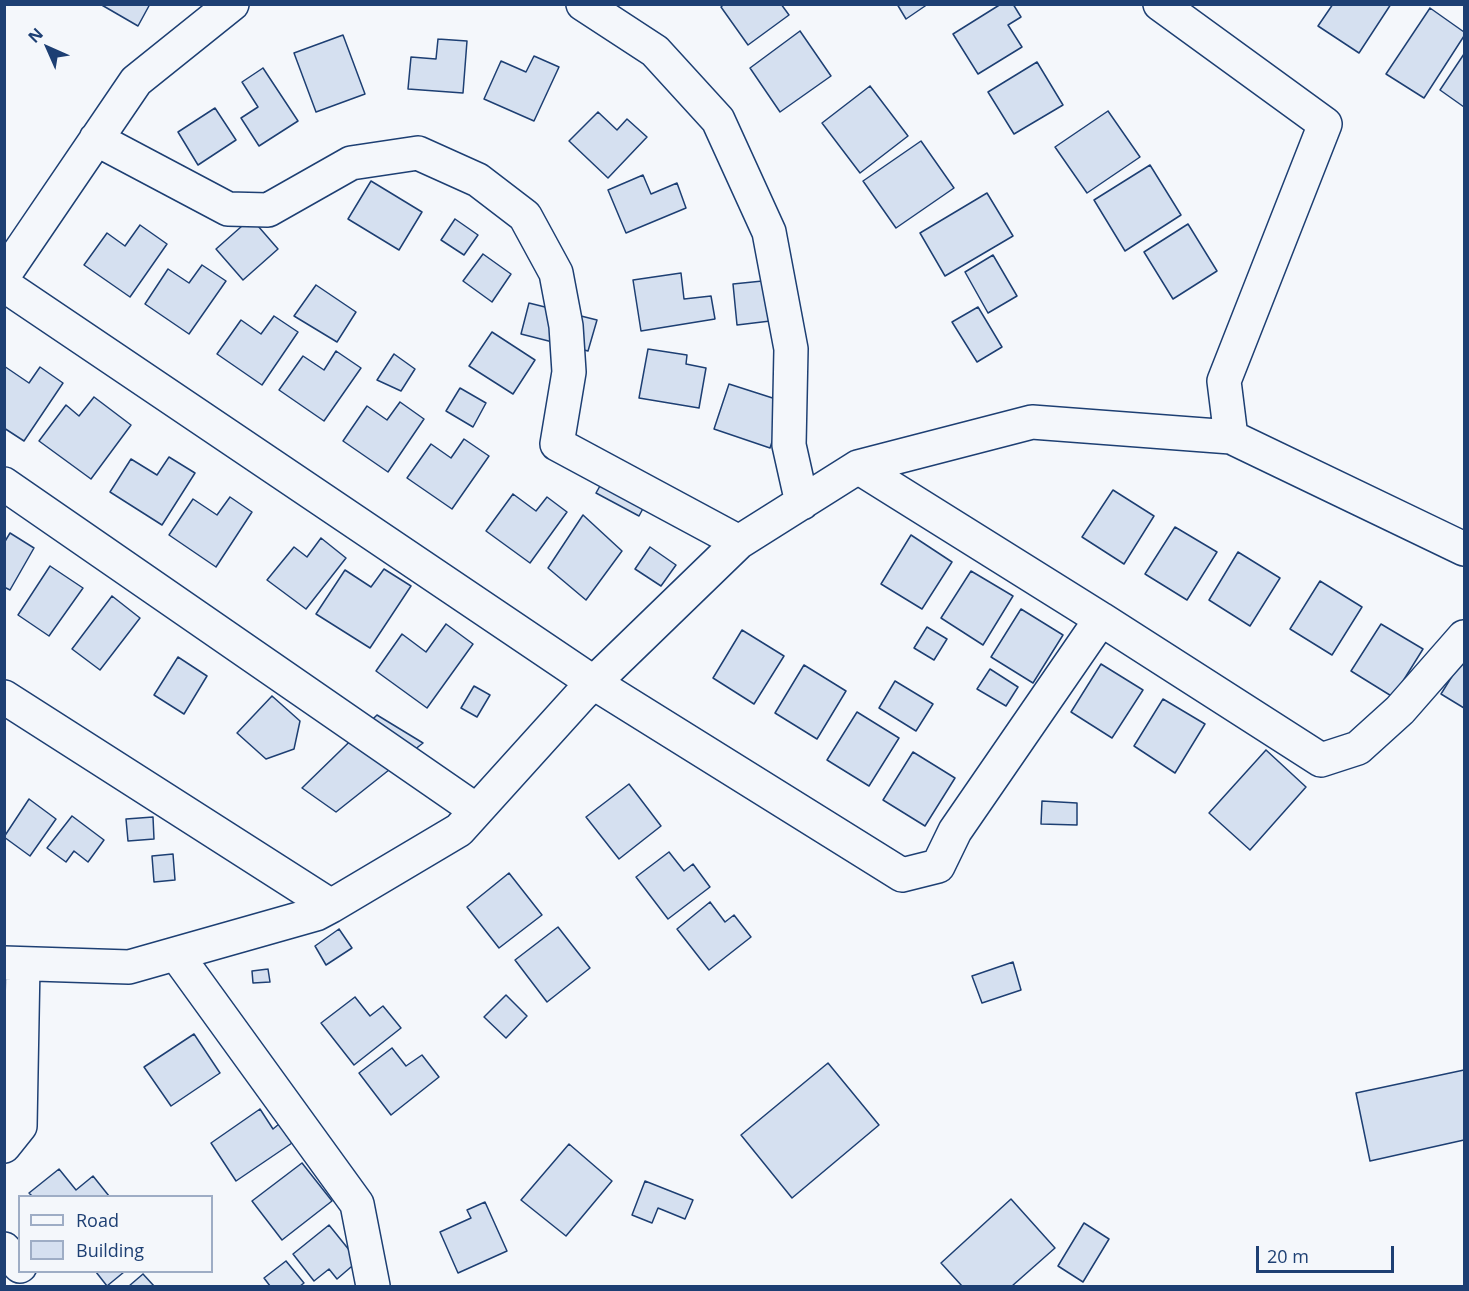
<!DOCTYPE html>
<style>
body{margin:0}
#map{position:relative;width:1469px;height:1291px;overflow:hidden;background:#f4f7fb;font-family:"Open Sans",sans-serif}
canvas{display:block}
.frame{position:absolute;inset:0;border:6px solid #1d3f73;pointer-events:none}
.legend{position:absolute;left:18px;top:1195px;width:195px;height:78px;box-sizing:border-box;background:#f4f7fb;border:2px solid #9eadc5;margin:0;padding:8px 10px;list-style:none;font-size:18px;color:#1d3f73}
.legend li{display:flex;align-items:center;gap:12px;height:30px}
.legend b{width:30px;border:2px solid #9eadc5}
.north{position:absolute;left:18px;top:18px;width:60px;height:60px;-webkit-text-stroke:4px #f4f7fb;paint-order:stroke;rotate:315deg;font-size:16px;font-weight:700;line-height:24px;text-align:center;color:#1d3f73}
.north::after{content:'';display:block;margin:auto;width:21px;height:27px;background:#1d3f73;clip-path:polygon(50% 0,100% 100%,50% 72%,0 100%)}
.scale{position:absolute;left:1256px;top:1246px;width:138px;height:27px;box-sizing:border-box;border:3px solid #1d3f73;border-top:0;padding-left:8px;font-size:18px;line-height:21px;white-space:nowrap;color:#1d3f73;-webkit-text-stroke:4px #f4f7fb;paint-order:stroke}
</style>
<div id="map">
<canvas width="1469" height="1291"></canvas>
<div class="frame"></div>
<ul class="legend">
<li><b style="height:8px;background:#f4f7fb"></b>Road</li>
<li><b style="height:16px;background:#d5e0f0"></b>Building</li>
</ul>
<div class="north">N</div>
<div class="scale">20 m</div>
</div>
<script>
const c = document.querySelector('canvas').getContext('2d');
c.lineJoin = 'round';
function fillPath(path, color) {
  c.fillStyle = color;
  c.fill(path, 'evenodd');
}
function toPath(rows) {
  const path = new Path2D();
  for (const r of rows) {
    path.moveTo(r[0], r[1]);
    for (let i = 2; i < r.length; i += 2) path.lineTo(r[i], r[i + 1]);
  }
  return path;
}
function stroke(path, color, width, dash) {
  c.strokeStyle = color;
  c.lineWidth = width;
  c.lineCap = dash ? 'butt' : 'round';
  c.setLineDash(dash || []);
  c.stroke(path);
}
const building = toPath([
 [100,4,150,4,138,26,100,4],
 [724,4,781,4,789,15,748,45,721,7,724,4],
 [897,4,928,4,906,19,897,4],
 [1001,4,1013,4,1021,17,1008,25,1022,47,978,74,953,34,1001,4],
 [1333,4,1391,4,1359,53,1318,26,1333,4],
 [1430,8,1464,32,1464,36,1424,98,1386,74,1430,8],
 [800,31,831,76,780,112,750,68,800,31],
 [343,35,365,94,316,112,294,53,343,35],
 [438,39,467,41,463,93,408,89,411,57,436,59,438,39],
 [1464,54,1464,107,1440,90,1464,54],
 [534,56,559,67,534,121,484,99,501,61,526,72,534,56],
 [1037,62,1063,105,1014,134,988,92,1037,62],
 [263,68,298,121,259,146,241,118,258,107,242,82,263,68],
 [870,86,908,136,860,173,822,123,870,86],
 [215,108,236,140,198,165,178,132,215,108],
 [1108,111,1140,157,1087,193,1055,147,1108,111],
 [598,112,617,130,627,119,647,137,608,178,569,141,598,112],
 [921,141,954,188,896,228,863,181,921,141],
 [1150,165,1181,215,1125,251,1094,200,1150,165],
 [643,175,651,194,677,183,686,208,626,233,608,190,643,175],
 [371,181,422,212,399,250,348,219,371,181],
 [987,193,1013,236,945,276,920,233,987,193],
 [251,218,278,249,243,280,216,249,251,218],
 [455,219,478,235,464,255,441,240,455,219],
 [1188,224,1217,271,1173,299,1144,252,1188,224],
 [140,225,167,244,130,297,84,265,107,233,125,246,140,225],
 [483,254,511,274,492,302,463,281,483,254],
 [993,255,1017,296,988,313,965,272,993,255],
 [202,265,226,281,189,334,145,304,168,269,189,283,202,265],
 [681,273,684,299,711,296,715,319,641,331,633,280,681,273],
 [782,279,787,319,737,325,733,284,782,279],
 [316,285,356,312,337,342,294,316,316,285],
 [529,303,597,320,588,351,521,334,529,303],
 [978,307,1002,347,977,362,952,322,978,307],
 [274,316,298,332,262,385,217,354,241,320,261,334,274,316],
 [492,332,535,360,513,394,469,366,492,332],
 [648,349,687,355,686,364,706,368,699,408,639,398,648,349],
 [336,351,361,368,324,421,279,390,303,356,324,370,336,351],
 [394,354,415,369,401,391,377,380,394,354],
 [4,366,29,383,40,367,63,383,24,441,4,428,4,366],
 [729,384,785,402,770,448,714,429,729,384],
 [460,388,486,403,473,427,446,411,460,388],
 [94,397,131,425,91,479,39,441,66,405,79,416,94,397],
 [400,402,424,419,388,472,343,441,367,406,387,420,400,402],
 [464,439,489,456,452,509,407,478,431,444,451,458,464,439],
 [169,457,195,473,162,525,110,492,131,459,157,475,169,457],
 [605,477,647,501,639,516,596,493,605,477],
 [1113,490,1154,516,1124,564,1082,537,1113,490],
 [513,494,536,511,547,497,567,512,530,563,486,531,513,494],
 [230,497,252,512,216,567,169,535,193,499,217,515,230,497],
 [583,515,622,551,586,600,548,568,583,515],
 [1175,527,1217,552,1187,600,1145,574,1175,527],
 [10,533,34,548,10,590,4,587,4,543,10,533],
 [911,535,952,562,922,609,881,584,911,535],
 [321,538,346,558,306,609,267,580,294,547,307,557,321,538],
 [650,547,676,565,661,586,635,569,650,547],
 [1238,552,1280,578,1250,626,1209,600,1238,552],
 [50,566,83,588,49,636,18,615,50,566],
 [384,569,411,586,370,648,316,614,345,570,371,587,384,569],
 [971,571,1013,596,983,645,941,618,971,571],
 [1320,581,1362,607,1332,655,1290,629,1320,581],
 [112,596,140,618,100,670,72,649,112,596],
 [1021,609,1063,635,1033,683,991,657,1021,609],
 [446,624,473,644,427,708,376,671,402,634,426,652,446,624],
 [1381,624,1423,649,1393,697,1351,671,1381,624],
 [927,627,947,639,934,660,914,648,927,627],
 [742,630,784,656,754,704,713,678,742,630],
 [178,657,207,676,184,714,154,695,178,657],
 [1464,657,1464,708,1441,694,1464,657],
 [1101,664,1143,690,1112,738,1071,712,1101,664],
 [804,665,846,691,817,739,775,713,804,665],
 [990,669,1018,687,1006,706,977,689,990,669],
 [895,681,933,704,916,731,879,708,895,681],
 [474,686,490,695,477,717,461,708,474,686],
 [272,696,300,721,294,749,266,759,237,733,272,696],
 [1163,699,1205,724,1175,773,1134,746,1163,699],
 [857,712,899,738,869,786,827,760,857,712],
 [377,715,423,743,336,812,302,788,377,715],
 [1266,750,1306,787,1250,850,1209,813,1266,750],
 [913,752,955,778,925,826,883,800,913,752],
 [629,784,661,826,619,859,586,817,629,784],
 [29,799,56,819,30,856,4,837,29,799],
 [1042,801,1077,803,1077,825,1041,824,1042,801],
 [72,816,104,840,88,862,74,851,66,862,47,848,72,816],
 [153,817,154,839,128,841,126,819,153,817],
 [669,852,684,871,693,864,710,887,668,919,636,877,669,852],
 [173,854,175,880,154,882,152,856,173,854],
 [509,873,542,915,499,948,467,907,509,873],
 [710,902,725,922,734,915,751,937,709,970,677,929,710,902],
 [558,927,590,968,547,1002,515,960,558,927],
 [339,929,352,948,326,965,315,946,339,929],
 [1013,962,1021,990,982,1003,972,976,1013,962],
 [268,969,270,982,253,983,252,971,268,969],
 [506,995,527,1016,506,1038,484,1017,506,995],
 [355,997,370,1016,383,1006,401,1028,354,1065,321,1023,355,997],
 [194,1034,220,1073,171,1106,144,1067,194,1034],
 [392,1048,406,1066,422,1055,439,1077,391,1115,359,1073,392,1048],
 [828,1063,879,1125,792,1198,741,1135,828,1063],
 [1464,1070,1464,1140,1370,1161,1356,1093,1464,1070],
 [260,1109,273,1129,279,1124,292,1143,236,1181,211,1143,260,1109],
 [569,1144,612,1181,566,1236,521,1200,569,1144],
 [302,1163,332,1201,282,1240,252,1201,302,1163],
 [59,1169,76,1190,93,1176,109,1196,32,1196,29,1193,59,1169],
 [645,1181,693,1200,685,1219,658,1208,652,1223,632,1215,645,1181],
 [1011,1199,1055,1248,1012,1286,962,1286,941,1263,1011,1199],
 [485,1202,507,1251,458,1273,440,1232,471,1218,467,1210,485,1202],
 [1084,1223,1109,1239,1083,1282,1058,1266,1084,1223],
 [329,1225,358,1261,337,1279,329,1269,314,1281,293,1254,329,1225],
 [286,1261,304,1283,300,1286,270,1286,264,1278,286,1261],
 [96,1272,124,1272,107,1286,96,1272],
 [143,1274,154,1286,129,1286,143,1274]
]);
fillPath(building, '#d5e0f0');
stroke(building, '#1d3f73', 1.5);
const minor = toPath([
 [583,4,655,51,718,120,769,232,791,349,789,445,802,503],
 [1160,4,1325,124,1224,381,1231,437],
 [96,139,228,209,268,210,351,163,418,153,478,180,525,216,556,273,566,326,569,372,557,444,739,542],
 [4,275,136,81,232,4],
 [4,285,594,683,902,875,938,866,955,831,1101,619,858,467],
 [4,484,476,810],
 [1101,619,1321,760,1358,748,1400,710,1464,637],
 [4,697,331,906],
 [176,954,357,1204,373,1286],
 [4,963,129,967,316,914,331,906,459,830,582,694,739,542,858,467,1032,422,1231,437,1464,549],
 [4,1146,20,1126,23,964],
 [4,1249,20,1266]
]);
stroke(minor, '#1d3f73', 36);
stroke(minor, '#f4f7fb', 33);
</script>
